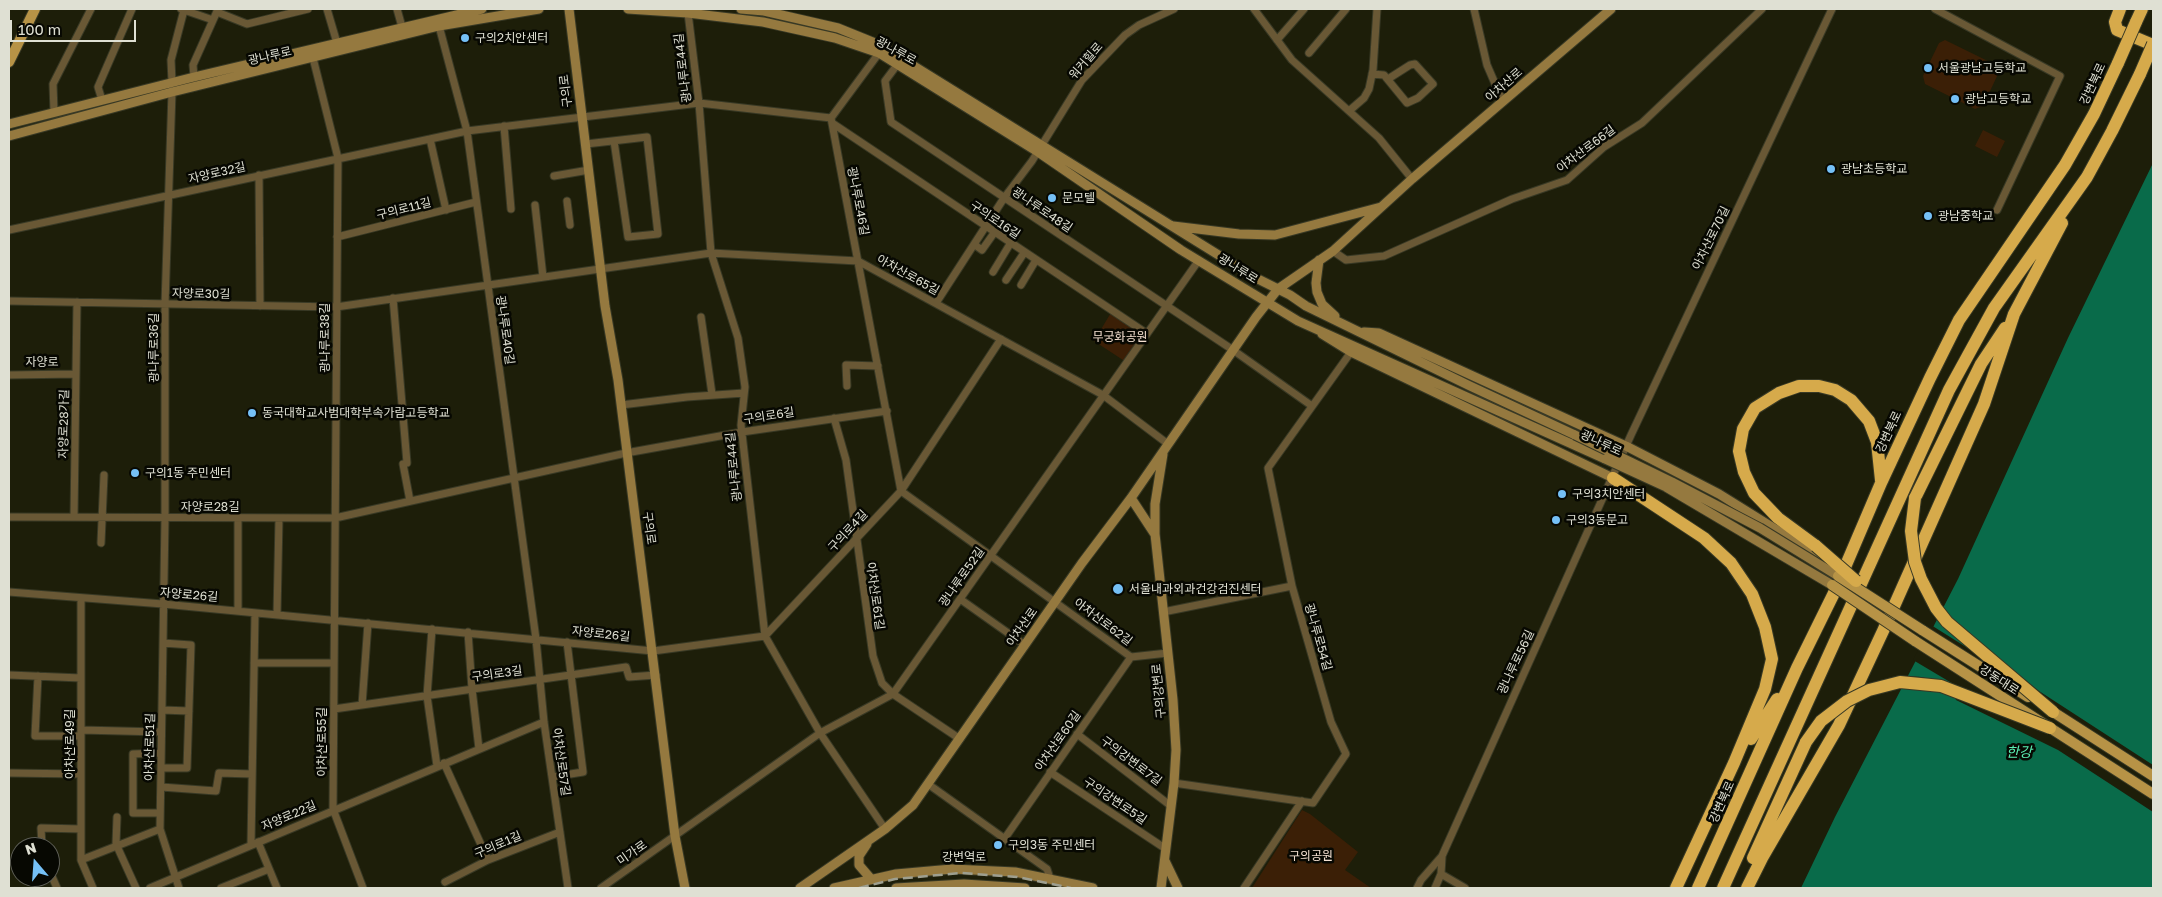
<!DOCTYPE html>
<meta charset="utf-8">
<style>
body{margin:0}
#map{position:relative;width:2162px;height:897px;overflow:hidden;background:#1d1e09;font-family:"Golos Text",sans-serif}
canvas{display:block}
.frame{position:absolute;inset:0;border:10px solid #dfe0d3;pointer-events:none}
.north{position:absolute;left:10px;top:837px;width:50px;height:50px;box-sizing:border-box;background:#070802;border:1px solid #5d5e56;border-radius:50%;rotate:342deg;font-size:14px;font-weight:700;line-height:20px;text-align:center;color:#dfe0d3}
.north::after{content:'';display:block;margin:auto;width:18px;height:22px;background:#75c0f6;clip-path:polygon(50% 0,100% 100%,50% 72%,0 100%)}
.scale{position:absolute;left:10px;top:20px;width:126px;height:22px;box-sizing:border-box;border:2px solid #dfe0d3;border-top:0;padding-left:6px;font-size:15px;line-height:18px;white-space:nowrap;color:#dfe0d3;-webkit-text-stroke:4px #070802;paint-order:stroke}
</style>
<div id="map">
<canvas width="2162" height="897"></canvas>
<div class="frame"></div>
<div class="north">N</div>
<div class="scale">100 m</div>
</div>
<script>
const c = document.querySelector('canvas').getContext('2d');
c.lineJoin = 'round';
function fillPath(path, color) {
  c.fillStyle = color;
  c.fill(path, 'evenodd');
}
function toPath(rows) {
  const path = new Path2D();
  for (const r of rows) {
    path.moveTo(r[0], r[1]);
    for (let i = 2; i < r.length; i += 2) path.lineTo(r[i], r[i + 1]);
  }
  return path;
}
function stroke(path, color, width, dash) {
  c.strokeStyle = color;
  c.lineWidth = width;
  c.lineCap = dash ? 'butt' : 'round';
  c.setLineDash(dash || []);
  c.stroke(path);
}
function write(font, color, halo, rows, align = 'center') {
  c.font = font + ' "Golos Text","Noto Sans KR",sans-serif';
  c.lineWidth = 5;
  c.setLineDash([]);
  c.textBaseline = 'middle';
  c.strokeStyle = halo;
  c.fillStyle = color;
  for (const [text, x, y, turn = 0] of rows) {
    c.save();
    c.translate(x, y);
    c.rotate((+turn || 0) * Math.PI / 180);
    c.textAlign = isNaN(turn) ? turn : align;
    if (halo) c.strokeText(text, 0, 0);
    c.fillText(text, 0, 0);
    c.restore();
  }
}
fillPath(toPath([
 [1945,40,1998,66,1999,72,1983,106,1975,109,1925,84,1923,76,1939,43],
 [1983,130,2005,141,1997,157,1975,146],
 [1112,311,1146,333,1126,362,1094,341],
 [1302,810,1310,814,1358,852,1345,870,1371,888,1252,888]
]), '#3b1f06');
fillPath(toPath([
 [2153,163,2153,888,1801,888,1835,817,1958,579,2068,338]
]), '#096b4a');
fillPath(toPath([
 [1953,621,2039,691,2153,765,2153,812,2058,750,1956,700,1955,697,1905,676,1921,677,1955,685,1913,660,1931,625,1974,652]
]), '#1d1e09');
const street = toPath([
 [181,9,213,20],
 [327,9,337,43],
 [397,9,402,27],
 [1254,9,1292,60,1379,138,1412,179],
 [1474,9,1487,65,1503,102],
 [1935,9,2060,76,1997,210],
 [217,12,247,24,308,9],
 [688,13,699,103,711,253,738,338,745,387,741,425,765,636,820,733,885,829],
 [439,26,467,131,536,639,544,722,568,888],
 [1277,40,1304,9],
 [879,53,831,118,901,491,1131,657,1168,653],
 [1309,53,1346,9],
 [313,58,338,158,333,809,363,888],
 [897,65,885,81,891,122,1233,350,1312,406],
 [1372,74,1384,75,1407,103,1418,98,1433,84,1415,64,1410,65,1388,79],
 [194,77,193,65,218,9],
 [172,82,171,60,184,10],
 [172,92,165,304,165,518,160,829,179,888],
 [102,100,98,87,132,9],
 [1349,111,1364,98,1369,89,1373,70,1377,9],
 [54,112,53,84,91,9],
 [832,123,1146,333],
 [504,126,511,209],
 [430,139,446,210],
 [586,144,647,137,658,234,628,237,614,141],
 [259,175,260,306],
 [554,176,589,170],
 [567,201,570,225],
 [535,205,543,277],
 [9,230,467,131,699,103,831,118],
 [337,237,476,202],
 [975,245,982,250,994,233],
 [1333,251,1346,260,1384,256,1512,199,1567,180,1604,147,1642,123,1762,9],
 [993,272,1010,244],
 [1006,280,1024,253],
 [1021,285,1036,260],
 [393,298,407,463],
 [9,301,336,307,711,253,858,261,1103,395,1168,444],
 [936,303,1004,198,1032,161,1082,80,1125,35,1139,25,1174,9],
 [701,317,712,394],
 [9,375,76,374],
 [847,386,846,365,878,366],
 [621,405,687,397,744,393],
 [834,418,846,460,873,656,882,683,893,694,960,739],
 [403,464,410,501],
 [9,517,335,518,626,453,742,432,887,411],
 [74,517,77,302],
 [101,543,104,475],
 [9,592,163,604,653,651,765,636,901,491,1001,339],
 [81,598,81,860,93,888],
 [960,599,1025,645],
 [238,611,238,518],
 [1163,612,1292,586],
 [277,615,279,518],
 [432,629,427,696,437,766],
 [468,632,472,689,479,749],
 [254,663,334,663],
 [9,675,81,678],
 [38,676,35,736,81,736],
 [362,705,368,623],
 [334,709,626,667,629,677,656,675],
 [162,710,189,711],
 [81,730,161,732],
 [1077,734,1171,806],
 [444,763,488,860],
 [161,768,187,768,191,645,163,643],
 [1050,772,1166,849],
 [9,773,81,774],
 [552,777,583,772,567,642],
 [1174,783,1313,803,1346,754,1331,722,1292,586,1268,468,1351,352],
 [928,784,1047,869,1050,878],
 [161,787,216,791,219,773,252,774],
 [160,813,133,813,133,754,161,753],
 [117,817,116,844,136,888],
 [1005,838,1131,657],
 [258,842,277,888],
 [251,845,255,613],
 [42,847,41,828,81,829],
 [81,860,160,829],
 [50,872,57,888],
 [1441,874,1465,888],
 [445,882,488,860,560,832],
 [150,888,544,722],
 [221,888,269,869],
 [601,888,820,733,893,694,1199,260],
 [1244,888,1302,801],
 [1417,888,1421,880,1442,856,1631,435,1832,9],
 [1435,888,1441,874,1442,857]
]);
const secondary = toPath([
 [569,9,605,306,618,380,675,836,685,888],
 [628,9,688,13,763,22,835,38,879,53,1038,152,1181,250,1298,321,1605,459],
 [741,9,764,11,838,28,880,45,1254,277,1290,295,1306,306,1470,386,1575,435],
 [9,124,194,77,482,9],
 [9,136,172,92,439,26,539,9],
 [1173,226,1239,234,1275,235,1381,207],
 [1319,260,1316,283,1317,292,1322,304,1335,316],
 [1364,332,1379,333,1626,446,1719,494,1817,555],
 [1322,334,1351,352,1613,478],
 [1131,498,1154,533],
 [867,844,859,856,859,865,871,879],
 [1165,861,1178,888],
 [800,888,885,829,913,805,1082,563,1131,498,1256,317,1278,289,1333,251,1412,179,1611,9],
 [834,888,896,874,952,869,1015,872,1093,888],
 [896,888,964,884,1025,888],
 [1161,888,1174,783,1176,750,1173,700,1155,534,1155,504,1163,454]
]);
const primary = toPath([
 [9,62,35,9],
 [1922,630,2028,697],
 [1915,641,2153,794],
 [2047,708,2153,776]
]);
const highway = toPath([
 [2120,9,2115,22,2117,30,2153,45],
 [2136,22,2142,9],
 [1613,478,1704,538,1731,563,1752,594,1765,627,1772,659,1765,689,1734,763,1676,888],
 [1915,498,1981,364,2005,328],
 [1816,546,1778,518,1754,493,1744,472,1739,451,1743,429,1755,408,1779,393,1799,386,1819,386,1835,390,1851,400,1869,421,1877,442,1881,480],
 [1751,739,1777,699],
 [1753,858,1806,742],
 [1698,888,1797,668,1834,593,1881,483,1930,378,1959,320,2065,165,2094,114,2118,63],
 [1723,888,1949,390,1994,308,2087,177,2112,131,2140,74],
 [1747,888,1762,858,1839,725,1883,631,1984,404,2014,314,2062,223]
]);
stroke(street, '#383925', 9);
stroke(secondary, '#383925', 11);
stroke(primary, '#383925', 12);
stroke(highway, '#383925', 14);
stroke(street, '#695835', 7);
stroke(secondary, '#95793f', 9);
stroke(primary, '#b79346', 10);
stroke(highway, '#d6aa4b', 12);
stroke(toPath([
 [859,888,895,879,961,873,1017,877,1071,888]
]), '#9e9f8f', 2.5, [10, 5]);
const secondaryBridge = toPath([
 [1575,435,1672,482,1760,528,1838,576],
 [1605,459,1666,487,1832,585]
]);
const primaryBridge = toPath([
 [1838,576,1922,630],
 [1832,585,1915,641]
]);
const highwayBridge = toPath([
 [2118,63,2136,22],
 [2140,74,2153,44],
 [1915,498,1911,531,1915,562,1921,579,1936,608,1947,622,2053,712],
 [1816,546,1856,581],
 [1806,742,1821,721,1847,701,1869,690,1900,682,1941,686,2050,728]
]);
stroke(secondaryBridge, '#383925', 11, []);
stroke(primaryBridge, '#383925', 12, []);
stroke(highwayBridge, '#383925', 14, []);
stroke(secondaryBridge, '#95793f', 9);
stroke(primaryBridge, '#b79346', 10);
stroke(highwayBridge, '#d6aa4b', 12);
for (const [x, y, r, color] of [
 [465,38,5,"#75c0f6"],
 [1928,68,5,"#75c0f6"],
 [1955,99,5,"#75c0f6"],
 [1831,169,5,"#75c0f6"],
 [1052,198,5,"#75c0f6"],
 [1928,216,5,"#75c0f6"],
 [252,413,5,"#75c0f6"],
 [135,473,5,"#75c0f6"],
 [1562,494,5,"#75c0f6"],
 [1556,520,5,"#75c0f6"],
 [1118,589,6,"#75c0f6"],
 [998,845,5,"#75c0f6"]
]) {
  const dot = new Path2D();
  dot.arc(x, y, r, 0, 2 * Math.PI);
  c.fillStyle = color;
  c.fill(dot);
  stroke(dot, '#070802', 2);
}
write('12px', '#dfe0d3', '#070802', [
 ["구의2치안센터",475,38],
 ["서울광남고등학교",1938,68],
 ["광남고등학교",1965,99],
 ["광남초등학교",1841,169],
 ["문모텔",1062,198],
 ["광남중학교",1938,216],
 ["동국대학교사범대학부속가람고등학교",262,413],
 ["구의1동 주민센터",145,473],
 ["구의3치안센터",1572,494],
 ["구의3동문고",1566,520],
 ["서울내과외과건강검진센터",1129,589],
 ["구의3동 주민센터",1008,845]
], 'left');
write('12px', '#dfe0d3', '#070802', [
 ["광나루로",896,51,29],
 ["광나루로",270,56,-13],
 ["워커힐로",1086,61,-49],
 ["광나루로44길",683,68,-97],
 ["강변북로",2093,84,-65],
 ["아차산로",1504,85,-41],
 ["구의로",566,91,-97],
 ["아차산로66길",1586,149,-37],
 ["자양로32길",217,173,-13],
 ["광나루로46길",858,201,79],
 ["구의로11길",404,209,-14],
 ["광나루로48길",1042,210,34],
 ["구의로16길",995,220,34],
 ["아차산로70길",1711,238,-64],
 ["광나루로",1238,269,32],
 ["아차산로65길",908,275,29],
 ["자양로30길",201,294,1],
 ["광나루로40길",505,330,82],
 ["광나루로38길",325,338,-90],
 ["광나루로36길",154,348,-90],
 ["자양로",42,362],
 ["구의로6길",769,416,-9],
 ["자양로28가길",64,424,-89],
 ["강변북로",1889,432,-65],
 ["광나루로",1601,443,25],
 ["광나루로44길",734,467,-96],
 ["자양로28길",210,507],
 ["구의로",649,528,82],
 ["구의로4길",848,531,-47],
 ["광나루로52길",962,577,-55],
 ["자양로26길",189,595,5],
 ["아차산로61길",875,596,82],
 ["아차산로62길",1103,622,37],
 ["아차산로",1022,627,-55],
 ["자양로26길",601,634,6],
 ["광나루로54길",1318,637,74],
 ["광나루로56길",1516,662,-65],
 ["구의로3길",497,674,-8],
 ["강동대로",1999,680,33],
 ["구의강변로",1159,691,-95],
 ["아차산로60길",1058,741,-55],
 ["아차산로55길",322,742,-90],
 ["아차산로49길",70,744,-90],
 ["아차산로51길",150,747,-89],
 ["구의강변로7길",1131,761,37],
 ["아차산로57길",561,762,82],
 ["구의강변로5길",1115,801,34],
 ["강변북로",1722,802,-66],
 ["자양로22길",289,816,-23],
 ["구의로1길",498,845,-23],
 ["미가로",632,853,-35],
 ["강변역로",964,857]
]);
write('12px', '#f4e0d1', '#070802', [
 ["무궁화공원",1120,337],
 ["구의공원",1311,856]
]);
write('italic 14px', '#5befb4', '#070802', [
 ["한강",2019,753]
]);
</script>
